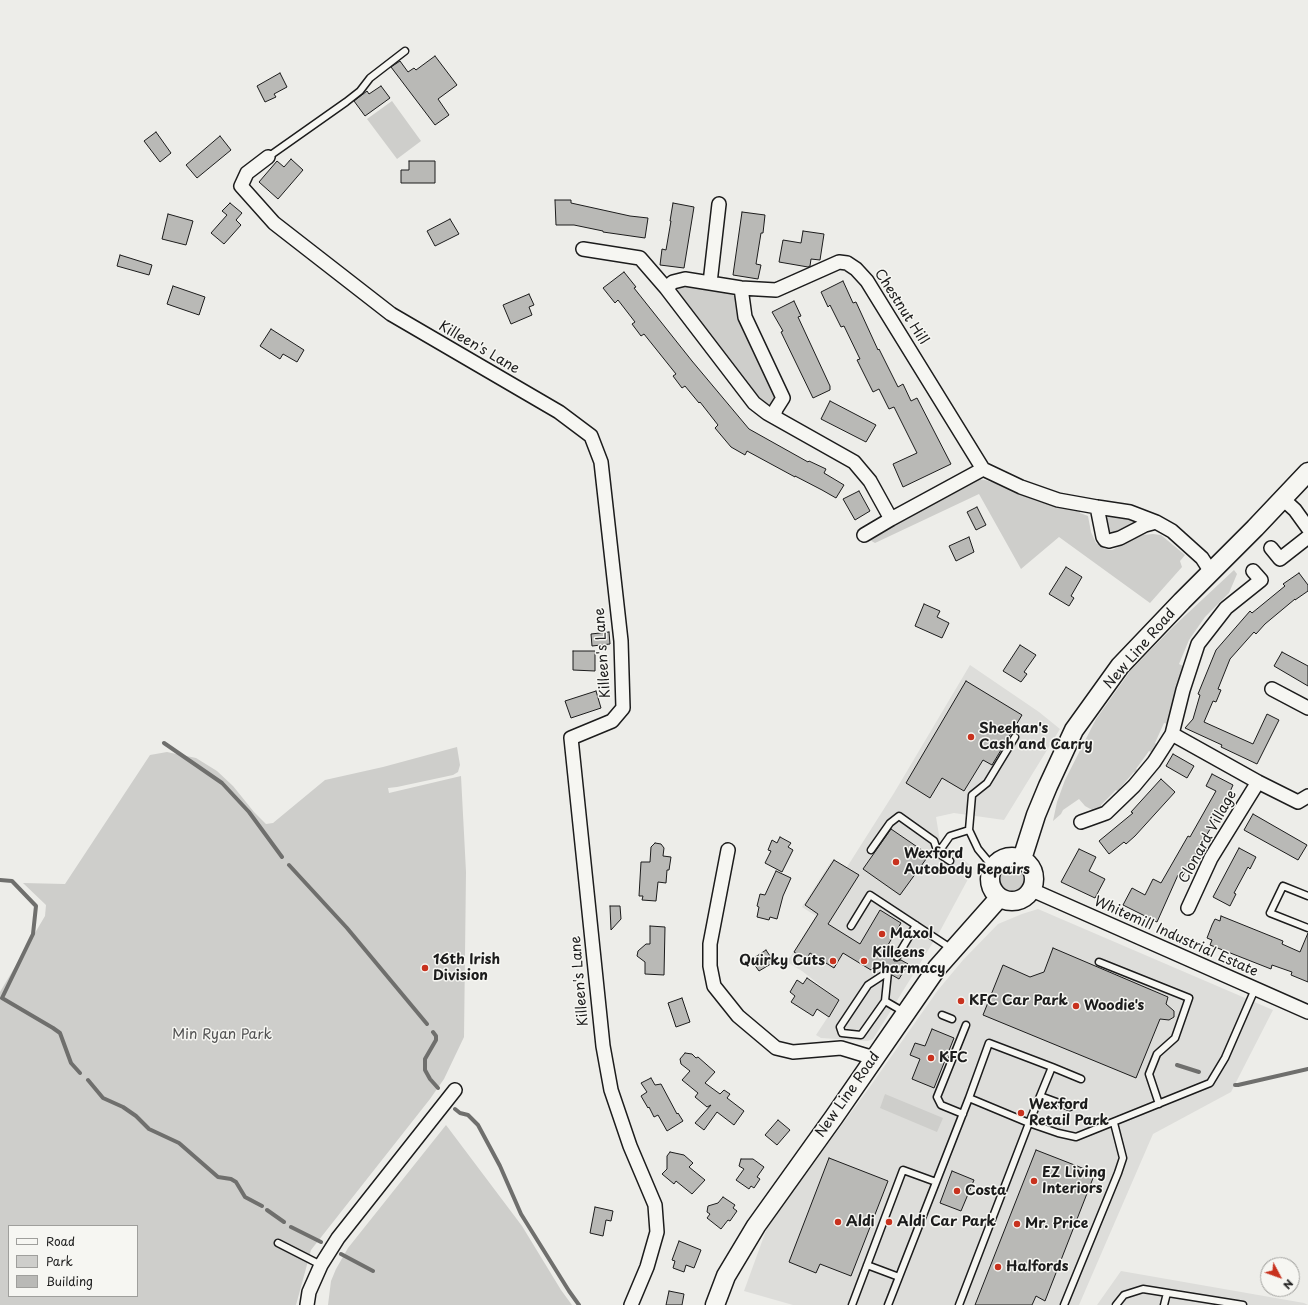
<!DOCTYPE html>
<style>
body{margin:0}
#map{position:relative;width:1308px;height:1305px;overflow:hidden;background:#edede9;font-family:"Playpen Sans",sans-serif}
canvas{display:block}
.legend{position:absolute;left:8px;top:1225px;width:130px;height:72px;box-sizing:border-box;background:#f6f6f2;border:1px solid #9f9f9c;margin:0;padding:5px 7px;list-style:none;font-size:12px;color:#1c1c1c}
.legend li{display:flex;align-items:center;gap:8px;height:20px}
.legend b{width:20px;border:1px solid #9f9f9c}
.north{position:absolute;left:1260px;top:1257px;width:40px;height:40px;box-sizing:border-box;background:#f6f6f2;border:1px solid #9f9f9c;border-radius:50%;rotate:131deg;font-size:11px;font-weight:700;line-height:16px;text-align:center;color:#1c1c1c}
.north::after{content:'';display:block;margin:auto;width:14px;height:18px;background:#c8321e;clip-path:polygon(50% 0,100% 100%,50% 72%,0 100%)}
</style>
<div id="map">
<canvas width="1308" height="1305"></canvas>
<ul class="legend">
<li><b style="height:5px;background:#f6f6f2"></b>Road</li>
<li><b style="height:11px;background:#cececb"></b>Park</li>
<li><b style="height:11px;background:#b9b9b6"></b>Building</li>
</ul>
<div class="north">N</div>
</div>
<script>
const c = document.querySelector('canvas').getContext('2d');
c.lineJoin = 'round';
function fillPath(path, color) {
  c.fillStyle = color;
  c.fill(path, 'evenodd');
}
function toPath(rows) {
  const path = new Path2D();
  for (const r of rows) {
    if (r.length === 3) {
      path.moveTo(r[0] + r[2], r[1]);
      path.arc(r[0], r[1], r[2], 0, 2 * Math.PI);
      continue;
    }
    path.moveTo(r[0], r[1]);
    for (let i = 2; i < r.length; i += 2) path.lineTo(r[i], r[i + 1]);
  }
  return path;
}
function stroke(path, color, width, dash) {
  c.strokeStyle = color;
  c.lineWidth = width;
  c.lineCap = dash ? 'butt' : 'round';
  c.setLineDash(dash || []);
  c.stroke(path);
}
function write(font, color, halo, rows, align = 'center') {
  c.font = font + ' "Playpen Sans",sans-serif';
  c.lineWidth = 3;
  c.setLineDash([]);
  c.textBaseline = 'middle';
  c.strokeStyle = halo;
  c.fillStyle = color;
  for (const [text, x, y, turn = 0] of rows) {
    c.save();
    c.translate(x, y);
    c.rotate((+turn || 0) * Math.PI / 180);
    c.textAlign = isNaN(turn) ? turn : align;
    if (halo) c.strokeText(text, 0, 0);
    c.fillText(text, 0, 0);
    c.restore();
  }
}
fillPath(toPath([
 [970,665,1039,712,1060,729,1004,820,954,813,936,817,940,841,974,868,940,931,885,1020,873,1039,868,1041,821,1038,816,1035,839,1000,802,971,787,962,816,916,802,907,832,860,847,867,894,793],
 [1038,909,1273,1010,1231,1092,1153,1134,1079,1305,793,1305,744,1291,768,1225,869,1088,938,990,963,960,998,924,1022,914],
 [1121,1271,1304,1303,1308,1305,1097,1305]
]), '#ddddda');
fillPath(toPath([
 [392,101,421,141,397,159,367,119],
 [683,285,736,294,776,394,776,399,773,403,764,405,759,401,679,297,677,290],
 [978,479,985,480,995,483,1036,501,1055,506,1081,511,1080,513,1088,516,1091,532,1096,543,1105,549,1112,550,1143,535,1153,534,1161,535,1185,555,1180,561,1182,567,1150,603,1059,537,1021,569,979,494,875,543,868,539],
 [1109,515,1128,517,1139,522,1116,534,1110,533,1107,530,1106,522,1107,518],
 [1234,570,1237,574,1229,593,1205,617,1189,640,1179,664,1183,666,1168,724,1164,723,1155,743,1158,746,1153,753,1149,751,1136,769,1140,772,1138,775,1134,772,1120,788,1123,791,1120,794,1116,790,1101,805,1104,809,1094,811,1085,806,1079,799,1063,810,1061,814,1053,821,1057,802,1065,780,1096,719,1131,670,1174,626],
 [457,747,460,765,458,772,453,775,397,787,388,788,389,793,461,776,466,872,464,1037,444,1079,430,1099,311,1250,296,1305,0,1305,0,992,45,916,46,905,23,883,65,884,150,755,167,752,196,758,217,771,233,786,254,812,266,824,273,823,325,780,383,767],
 [9,1226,137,1226,137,1296,9,1296],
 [1013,879,15],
 [885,1094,943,1118,937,1132,880,1108],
 [446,1125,522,1226,561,1290,572,1305,328,1305,331,1281,336,1269,348,1248]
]), '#cececb');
stroke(toPath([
 [164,743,222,783,249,812,282,857],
 [289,865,347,928,427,1024],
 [0,880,12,881,36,906,33,934,2,998,53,1028,60,1033,71,1063,80,1073],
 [433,1032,436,1036,436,1040,425,1059,425,1070,430,1079,438,1088],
 [1177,1065,1199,1072],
 [88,1080,103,1098,123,1107,136,1116,149,1129,179,1143,218,1177,231,1179,236,1182,245,1197,262,1206],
 [1235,1085,1238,1085,1308,1069],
 [455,1109,460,1113,468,1115,478,1125,500,1166,521,1214,569,1291,579,1305],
 [267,1210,284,1222],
 [291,1227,321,1242],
 [341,1254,373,1271]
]), '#6f6f6d', 4);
const building = toPath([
 [435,56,457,85,438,99,449,115,435,125,391,67,400,61,408,72,414,68,416,70,435,56],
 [280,73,287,87,274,94,276,97,265,102,257,86,280,73],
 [381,86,390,98,365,116,354,101,367,91,369,94,381,86],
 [156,132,171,153,160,162,144,141,156,132],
 [220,136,231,150,197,178,186,165,220,136],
 [291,159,303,170,278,199,259,182,277,161,284,167,291,159],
 [409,161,435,161,435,183,401,183,401,170,409,170,409,161],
 [555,200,571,200,571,203,630,216,648,218,645,238,603,232,603,231,574,225,556,225,555,200],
 [230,203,242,213,236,220,241,225,224,244,211,233,227,215,222,211,230,203],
 [673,203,694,207,684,268,660,265,662,249,666,250,671,221,670,221,673,203],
 [742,212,765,215,763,233,761,233,756,264,761,265,758,279,733,275,742,212],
 [168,214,193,221,186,245,162,239,168,214],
 [450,219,459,234,435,246,427,231,450,219],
 [803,231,824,234,820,260,811,259,810,266,808,267,779,262,783,240,801,243,803,231],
 [120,255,152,265,149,275,117,266,120,255],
 [624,272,636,287,634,288,692,361,749,429,808,462,809,461,826,469,824,473,844,485,836,498,822,490,795,476,795,477,747,451,745,455,731,447,715,428,718,425,700,402,699,403,685,386,682,388,673,376,676,374,644,334,641,336,632,324,635,322,618,300,615,303,603,288,624,272],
 [843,281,853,303,856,302,878,350,879,349,898,387,903,384,911,401,917,398,951,464,903,487,893,464,917,453,894,407,889,409,879,389,873,392,857,360,860,359,844,326,841,327,830,305,828,307,821,292,843,281],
 [173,286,205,297,199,315,167,304,173,286],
 [529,294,534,305,529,307,532,315,511,324,503,305,529,294],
 [794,301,801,316,798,317,830,386,830,390,813,398,781,332,783,331,772,312,794,301],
 [271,329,304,350,297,362,283,354,280,359,260,346,271,329],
 [830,401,876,425,866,442,821,419,830,401],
 [859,491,870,511,855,520,843,499,859,491],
 [977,507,986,525,976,530,967,512,977,507],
 [969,537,974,552,956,561,949,546,969,537],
 [1066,567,1082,577,1071,596,1074,598,1069,606,1049,594,1066,567],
 [1299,573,1308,585,1308,591,1295,600,1295,599,1265,624,1256,634,1254,632,1230,659,1218,689,1221,690,1216,702,1213,701,1204,722,1253,744,1267,714,1279,720,1257,764,1221,747,1222,745,1185,728,1193,719,1200,695,1198,694,1216,650,1250,611,1252,613,1285,586,1283,584,1299,573],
 [924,604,940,611,937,617,949,623,942,638,915,626,924,604],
 [609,632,610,644,592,646,591,634,609,632],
 [1020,645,1036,655,1024,672,1027,674,1021,682,1003,671,1020,645],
 [573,651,595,651,595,671,573,670,573,651],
 [1282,652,1308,666,1308,686,1274,666,1282,652],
 [966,681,1022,715,992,765,983,760,964,791,942,778,930,798,906,783,966,681],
 [596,691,601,708,571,718,565,701,596,691],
 [1173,754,1194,766,1187,778,1166,766,1173,754],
 [1212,774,1233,785,1223,807,1182,877,1178,875,1157,922,1123,905,1132,888,1145,895,1153,879,1161,883,1188,836,1190,837,1216,791,1206,786,1212,774],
 [1161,779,1175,792,1135,836,1126,844,1124,842,1109,854,1099,841,1133,813,1131,812,1161,779],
 [1253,814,1307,845,1298,860,1244,830,1253,814],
 [891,829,929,855,900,895,863,869,891,829],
 [780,837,791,843,788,847,793,850,782,872,765,863,771,851,768,850,772,840,777,843,780,837],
 [655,843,661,844,664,848,663,856,671,857,669,870,667,870,666,883,658,882,656,901,642,900,643,896,639,896,641,862,650,862,651,847,655,843],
 [1239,848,1256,857,1250,869,1248,867,1234,893,1236,894,1230,906,1213,897,1239,848],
 [1079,849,1096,857,1089,871,1105,879,1095,898,1061,882,1079,849],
 [834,860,859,875,828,924,860,944,880,910,901,923,885,950,893,955,894,961,897,961,901,960,908,964,899,979,892,975,892,970,890,968,884,969,874,964,871,970,843,953,834,968,810,953,806,960,794,952,818,914,805,905,834,860],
 [776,871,791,878,783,896,777,919,770,917,769,920,757,917,759,907,757,906,760,894,765,895,776,871],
 [610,906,620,906,621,919,611,930,610,906],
 [1221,916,1283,941,1282,944,1300,952,1308,933,1308,982,1291,975,1292,972,1272,965,1271,969,1210,945,1212,940,1207,938,1212,925,1215,919,1220,921,1221,916],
 [650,926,665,927,664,975,645,974,645,962,637,956,638,951,646,944,650,944,650,926],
 [1053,948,1168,997,1166,1004,1174,1011,1174,1017,1169,1020,1160,1019,1136,1078,983,1015,1003,965,1030,977,1044,972,1053,948],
 [766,950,774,962,759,971,751,960,766,950],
 [807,978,839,1000,829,1017,817,1009,813,1016,791,1002,795,996,790,992,797,980,803,984,807,978],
 [682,998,690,1022,676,1027,668,1003,682,998],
 [932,1029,954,1038,934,1088,912,1079,920,1059,910,1055,915,1043,925,1046,932,1029],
 [685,1053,692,1054,696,1058,698,1057,715,1072,705,1083,720,1094,724,1090,730,1094,727,1098,744,1111,734,1125,717,1112,704,1130,695,1123,711,1105,707,1107,695,1097,698,1093,682,1080,690,1071,681,1064,680,1059,685,1053],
 [651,1078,655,1085,661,1084,677,1114,678,1113,683,1121,667,1131,658,1115,654,1117,649,1107,648,1108,641,1096,647,1092,641,1083,651,1078],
 [778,1120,790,1130,777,1145,765,1135,778,1120],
 [1036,1150,1095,1173,1045,1301,1036,1296,1032,1305,975,1305,1036,1150],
 [670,1152,684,1155,693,1163,689,1167,705,1180,692,1194,676,1181,674,1184,662,1174,667,1169,667,1156,670,1152],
 [829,1158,888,1181,851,1276,820,1264,816,1273,789,1262,829,1158],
 [741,1159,753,1159,764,1167,757,1177,760,1179,754,1188,751,1186,749,1189,736,1180,744,1169,739,1166,741,1159],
 [952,1171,974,1180,961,1211,940,1203,952,1171],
 [723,1197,735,1205,733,1208,737,1211,730,1221,728,1220,721,1229,707,1218,710,1214,707,1212,708,1206,718,1203,723,1197],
 [595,1207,613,1211,611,1221,606,1220,603,1236,590,1233,595,1207],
 [679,1241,701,1250,694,1268,686,1265,684,1272,673,1268,675,1261,672,1260,679,1241],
 [669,1291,684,1294,682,1305,666,1305,669,1291]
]);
fillPath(building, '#b9b9b6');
stroke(building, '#1c1c1c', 1);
const service = toPath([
 [268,157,346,102,360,91,370,78,405,51],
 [871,850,890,823,899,816,934,841,938,853],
 [950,861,938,853,950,836,969,830],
 [993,867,978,849,969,830,972,795,987,783,1015,737],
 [1308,896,1283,886,1270,913,1308,928],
 [851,926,870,895,952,949],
 [897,957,916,925],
 [1099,962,1189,998,1175,1038,1157,1054,1149,1074,1159,1104],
 [888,972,885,1001,861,1035,842,1033,840,1027,868,985,888,972],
 [885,1001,904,1012],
 [942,1015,952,1019],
 [1052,1067,1081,1079],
 [1040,1096,1070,1107],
 [963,1114,941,1105,937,1097,966,1025],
 [278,1243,321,1265],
 [867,1265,899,1277],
 [852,1305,903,1170,936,1182],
 [888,1305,969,1098,1029,1123,1058,1133,1076,1137,1210,1083,1225,1058,1255,989],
 [959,1305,1029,1123,1052,1067,989,1043,969,1098],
 [1064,1305,1118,1173,1123,1158,1114,1123],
 [1116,1305,1124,1295,1143,1289,1243,1305],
 [1164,1305,1167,1293]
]);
const minor = toPath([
 [268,157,247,173,241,186,274,223,391,314,559,412,591,436,601,462,621,641,623,708,612,721,571,738,603,1046,611,1090,630,1146,655,1205,657,1232,647,1267,631,1305],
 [583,249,640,258,666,288,754,403,767,413,854,462,870,481,891,519],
 [710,283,719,204],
 [666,288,673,282,685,279,741,288,776,290,839,262,847,263,856,269,867,281,983,469,1021,487,1058,500,1097,507,1130,512,1156,522,1172,531,1202,558,1211,572],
 [741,288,745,317,783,398,776,409,774,417],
 [1283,499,1295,510,1308,528],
 [1097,507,1103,537,1105,540,1109,541,1120,538,1145,525,1156,522],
 [864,535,891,519,983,469],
 [1271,548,1280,559,1308,537],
 [1272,689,1308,708],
 [1172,734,1258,782,1298,802,1308,796],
 [1081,822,1106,813,1134,786,1154,762,1172,734,1183,690,1198,644,1226,608,1261,580,1253,571],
 [728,850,710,944,710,966,714,986,738,1016,776,1048,793,1052,841,1048,874,1058],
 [1032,890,1308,1012],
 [1188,908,1211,858,1258,782],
 [307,1305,309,1292,321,1265,338,1238,455,1090]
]);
const secondary = toPath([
 [1012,879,22],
 [1022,859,1036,815,1048,786,1074,730,1120,666,1182,601,1255,528,1308,472],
 [715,1305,726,1276,756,1226,834,1117,937,968,999,898]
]);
stroke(service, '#1c1c1c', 9);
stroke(minor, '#1c1c1c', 16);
stroke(secondary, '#1c1c1c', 21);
stroke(service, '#f6f6f2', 6);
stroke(minor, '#f6f6f2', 13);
stroke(secondary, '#f6f6f2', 18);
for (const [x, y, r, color] of [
 [971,737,4,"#c8321e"],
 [896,862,4,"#c8321e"],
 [882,934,4,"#c8321e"],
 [833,961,4,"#c8321e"],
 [864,961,4,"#c8321e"],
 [425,968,4,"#c8321e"],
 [961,1001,4,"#c8321e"],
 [1076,1006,4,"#c8321e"],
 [931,1058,4,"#c8321e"],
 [1021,1113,4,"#c8321e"],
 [1034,1181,4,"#c8321e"],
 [957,1191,4,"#c8321e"],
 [838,1222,4,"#c8321e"],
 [889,1222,4,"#c8321e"],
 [1017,1224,4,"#c8321e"],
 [998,1267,4,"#c8321e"]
]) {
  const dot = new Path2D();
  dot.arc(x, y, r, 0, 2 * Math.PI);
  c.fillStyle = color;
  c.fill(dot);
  stroke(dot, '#f6f6f2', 1.5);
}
write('14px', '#1c1c1c', '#f6f6f2', [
 ["Chestnut Hill",901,307,57],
 ["Killeen's Lane",479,348,30],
 ["New Line Road",1140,649,-49],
 ["Killeen's Lane",603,653,-94],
 ["Clonard Village",1208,837,-61],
 ["Whitemill Industrial Estate",1176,937,24],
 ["Killeen's Lane",580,981,-95],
 ["New Line Road",848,1095,-55]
]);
write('bold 14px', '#1c1c1c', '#f6f6f2', [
 ["Sheehan's",979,729],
 ["Cash and Carry",979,745],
 ["Wexford",904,854],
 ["Autobody Repairs",904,870],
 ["Maxol",890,934],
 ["Killeens",872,953],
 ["Pharmacy",872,969],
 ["16th Irish",433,960],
 ["Division",433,976],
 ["Quirky Cuts",825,961,"right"],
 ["KFC Car Park",969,1001],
 ["Woodie's",1084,1006],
 ["KFC",939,1058],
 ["Wexford",1029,1105],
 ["Retail Park",1029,1121],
 ["EZ Living",1042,1173],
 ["Interiors",1042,1189],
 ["Costa",965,1191],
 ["Aldi",846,1222],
 ["Aldi Car Park",897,1222],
 ["Mr. Price",1025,1224],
 ["Halfords",1006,1267]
], 'left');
write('14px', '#515151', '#f6f6f2', [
 ["Min Ryan Park",222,1035]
]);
</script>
